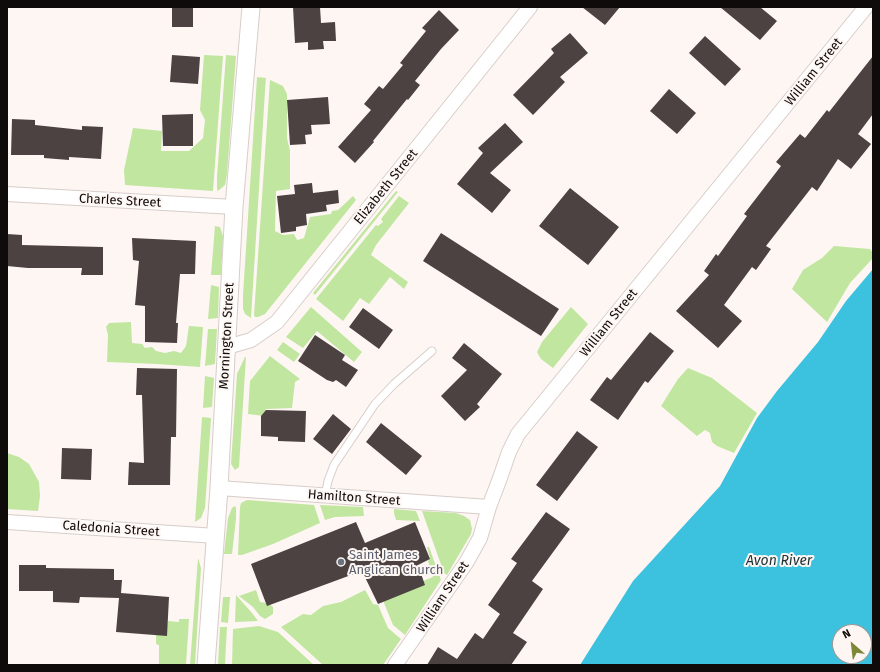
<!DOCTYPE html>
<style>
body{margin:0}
#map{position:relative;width:880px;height:672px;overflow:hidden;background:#fef6f3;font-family:"Fira Sans",sans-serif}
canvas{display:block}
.frame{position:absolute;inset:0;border:8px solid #0f0b0a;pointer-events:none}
.north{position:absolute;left:832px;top:624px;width:40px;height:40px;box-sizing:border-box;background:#fef6f3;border:1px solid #9e9896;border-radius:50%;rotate:332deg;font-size:11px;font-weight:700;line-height:16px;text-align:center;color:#0f0b0a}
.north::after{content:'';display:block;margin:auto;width:14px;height:18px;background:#7c8836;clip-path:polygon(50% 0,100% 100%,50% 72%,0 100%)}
</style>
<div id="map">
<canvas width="880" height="672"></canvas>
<div class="frame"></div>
<div class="north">N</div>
</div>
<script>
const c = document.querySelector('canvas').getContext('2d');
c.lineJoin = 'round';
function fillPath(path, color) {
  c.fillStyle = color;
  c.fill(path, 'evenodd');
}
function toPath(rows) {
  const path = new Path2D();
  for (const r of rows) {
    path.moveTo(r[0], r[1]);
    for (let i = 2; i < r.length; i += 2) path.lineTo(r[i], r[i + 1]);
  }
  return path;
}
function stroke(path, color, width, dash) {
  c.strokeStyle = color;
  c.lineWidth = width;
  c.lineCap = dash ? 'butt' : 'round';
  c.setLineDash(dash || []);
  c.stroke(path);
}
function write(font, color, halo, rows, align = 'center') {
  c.font = font + ' "Fira Sans",sans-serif';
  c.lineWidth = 4;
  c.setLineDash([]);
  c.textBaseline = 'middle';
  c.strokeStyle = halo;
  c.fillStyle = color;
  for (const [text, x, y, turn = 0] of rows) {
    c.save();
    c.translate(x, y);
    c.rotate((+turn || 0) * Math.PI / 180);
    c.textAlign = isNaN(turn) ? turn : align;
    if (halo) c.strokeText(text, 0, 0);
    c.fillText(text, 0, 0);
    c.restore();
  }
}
fillPath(toPath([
 [204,55,223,56,213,191,125,185,124,170,133,128,162,131,161,151,189,151,203,138,205,120,200,110],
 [226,55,236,56,227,174,225,185,218,191,217,189,217,177],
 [257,77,266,78,265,91,251,318,245,314,243,309,243,295],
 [270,80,283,86,287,94,287,138,290,151,290,189,276,191,275,231,283,235,294,234,297,240,304,238,310,217,331,214,332,211,338,210,353,196,356,200,265,314,258,317,255,317,254,315],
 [396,191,398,192,315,295,313,293],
 [399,196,409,203,376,245,371,255,408,282,404,289,390,277,369,304,360,298,343,321,316,299,376,225,378,226,383,222,381,219],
 [215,226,220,227,223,236,221,275,211,275],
 [834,246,870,249,873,253,873,258,850,283,827,322,792,289,803,270,822,258],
 [211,285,219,287,218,318,208,319],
 [311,307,362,352,354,362,317,331,303,348,286,337],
 [571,307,588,324,553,368,541,359,537,352,542,342],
 [131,322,132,343,142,344,145,348,152,347,156,351,165,353,174,351,181,353,186,346,189,326,203,327,200,367,157,364,107,362,108,335,106,327,109,323],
 [208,329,217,329,215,364,205,366],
 [283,342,300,354,294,362,277,350],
 [270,356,300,379,295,382,292,408,266,409,264,416,248,414,250,381],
 [245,357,246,357,239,467,235,470,231,464,237,374],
 [688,368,712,378,757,413,734,453,717,446,712,442,710,433,705,430,697,436,661,406,678,379],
 [205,376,214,378,212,407,203,408],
 [202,417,211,418,208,464,205,508,201,518,195,522],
 [7,453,19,457,29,464,39,482,40,496,38,511,7,509],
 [247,500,314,505,320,523,273,544,242,555,238,555,240,507,241,503],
 [320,505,363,507,364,516,335,517,325,520],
 [235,506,236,508,236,519,232,554,224,554,228,518,232,508],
 [394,509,416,511,420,521,396,520,394,513],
 [422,511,456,513,464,516,470,520,472,529,471,534,447,575,444,573],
 [427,547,429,547,441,580,405,635,393,625,382,598,433,577,428,561,430,558],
 [198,558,201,568,195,665,190,665],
 [256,590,260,602,268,603,273,607,273,614,265,619,260,616,253,607,239,596],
 [365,590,373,604,378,605,388,628,401,639,383,665,323,665,281,627,303,614,311,615,323,606,341,602],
 [236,595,252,613,258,621,235,622],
 [223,597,230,597,228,623,221,622],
 [179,619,189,619,186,665,159,665,159,645,156,644,156,635,166,633,168,621,179,622],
 [259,626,278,632,314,665,232,665,233,629],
 [220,627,227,627,225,665,218,665]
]), '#c1e6a0');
fillPath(toPath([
 [873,269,873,665,580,665,633,581,720,486,757,418,777,391,818,342,846,301],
 [840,632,864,632,864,656,840,656]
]), '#3cc2df');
fillPath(toPath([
 [172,7,193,7,193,27,172,27],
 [293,7,320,7,321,23,335,22,336,41,323,41,324,49,308,50,308,42,295,43],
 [582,7,620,7,605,25],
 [720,7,760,7,777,21,760,40],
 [439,10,459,30,441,49,415,81,420,85,408,100,407,99,373,141,374,142,355,163,338,147,371,110,364,104,379,86,383,89,403,65,400,63,426,31,422,28],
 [570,33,588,53,560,77,565,82,533,115,513,95,554,53,551,49],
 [705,36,741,69,725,86,689,53],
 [172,55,200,57,198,84,170,82],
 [873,56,873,114,858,134,871,144,851,169,838,159,817,191,812,187,766,246,771,249,756,270,752,267,724,305,742,321,718,348,676,311,709,275,704,271,716,254,718,256,747,216,744,214,781,166,776,162,800,134,805,138,827,110,829,112],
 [669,89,696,113,677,134,650,111],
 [328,97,330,124,311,125,312,134,305,135,306,144,290,145,287,100],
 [193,114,193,146,163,146,162,115],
 [12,119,35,120,35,125,82,130,82,126,103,127,101,159,69,157,69,160,44,158,44,155,11,155],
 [505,123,523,142,490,173,511,190,492,213,457,184,483,153,478,148],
 [312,183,313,193,338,190,339,203,326,205,327,211,306,214,307,225,296,227,296,231,281,233,277,196,295,194,294,185],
 [570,188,619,227,588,265,539,226],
 [441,233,559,309,541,336,423,261],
 [7,234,22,235,22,245,103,247,103,275,81,275,82,268,28,268,7,266],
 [132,238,196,241,195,274,180,274,176,323,178,323,177,343,145,342,145,306,135,305,139,261,133,260],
 [363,308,393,330,379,349,349,327],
 [650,332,674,351,648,383,645,381,618,420,590,400,607,377,611,380],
 [315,335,345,355,342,360,358,370,346,387,336,380,333,382,327,380,298,361],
 [464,343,502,374,477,404,480,407,465,421,441,396,467,370,452,358],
 [137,368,177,369,176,437,171,437,170,485,128,485,129,462,144,463,142,395,136,395],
 [266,410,306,411,305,442,278,441,278,437,261,436,261,416],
 [333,414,351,429,332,454,313,439],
 [381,423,422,456,406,475,366,442],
 [577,431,598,447,557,501,536,485],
 [62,448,92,449,91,480,61,479],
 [546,512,570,529,532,581,543,589,513,633,527,642,511,665,427,665,438,647,457,659,475,633,483,639,500,614,488,605,517,563,511,559],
 [356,522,365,543,415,522,430,559,418,565,425,585,378,604,362,571,267,606,251,564],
 [19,565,46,565,46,568,114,569,114,580,122,580,121,593,169,597,167,636,116,632,119,598,80,597,79,603,53,602,53,591,19,591]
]), '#4b4241');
const service = toPath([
 [325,496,328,481,334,465,375,404,394,384,432,351]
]);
const minor = toPath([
 [7,194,234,207],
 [227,347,251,340,277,322,530,7],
 [219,488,489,507],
 [7,522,216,536],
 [395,665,466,563,480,538,489,507,500,478,509,452,518,434,866,7]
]);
const tertiary = toPath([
 [206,665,219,488,234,207,251,7]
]);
stroke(service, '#d7cdc9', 9);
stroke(minor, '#d7cdc9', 16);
stroke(tertiary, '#d7cdc9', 19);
stroke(service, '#fff', 7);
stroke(minor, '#fff', 14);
stroke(tertiary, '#fff', 17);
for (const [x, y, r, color] of [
 [341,562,4,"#6b7280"]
]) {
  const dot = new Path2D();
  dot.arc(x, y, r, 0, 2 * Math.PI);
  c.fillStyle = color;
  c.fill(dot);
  stroke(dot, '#fef6f3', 1.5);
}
write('13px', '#0f0b0a', '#fef6f3', [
 ["William Street",814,72,-51],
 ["Elizabeth Street",386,187,-51],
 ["Charles Street",120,201,3],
 ["William Street",609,323,-51],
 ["Mornington Street",227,336,-87],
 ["Hamilton Street",354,498,4],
 ["Caledonia Street",111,529,4],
 ["William Street",443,597,-56]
]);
write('13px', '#5b616d', '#fef6f3', [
 ["Saint James",349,555],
 ["Anglican Church",349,570]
], 'left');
write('italic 14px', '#1b3137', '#fef6f3', [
 ["Avon River",779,561]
]);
</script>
